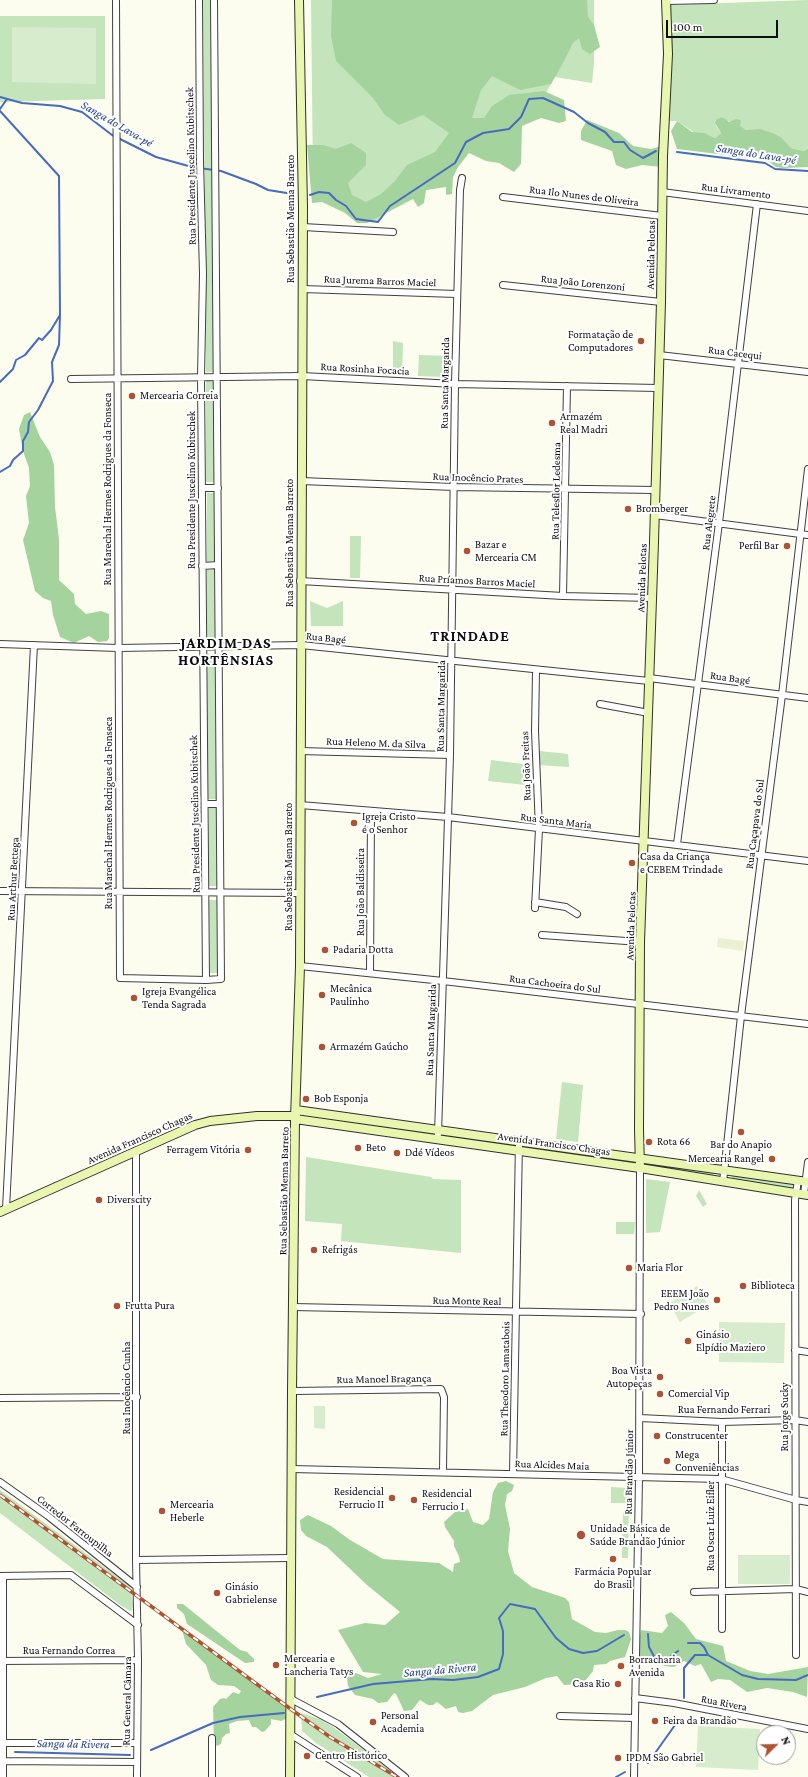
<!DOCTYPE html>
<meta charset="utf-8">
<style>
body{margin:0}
#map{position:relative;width:808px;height:1777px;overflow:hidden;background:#fcfdee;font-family:"Crimson Pro",serif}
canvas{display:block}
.north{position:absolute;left:756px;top:1725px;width:40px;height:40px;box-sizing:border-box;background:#fff;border:1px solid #9e9e9e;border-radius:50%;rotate:67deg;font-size:11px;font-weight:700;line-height:16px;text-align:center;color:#0d0d0d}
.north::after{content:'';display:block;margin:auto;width:14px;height:18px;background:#ad5334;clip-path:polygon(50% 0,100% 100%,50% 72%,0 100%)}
.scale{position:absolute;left:666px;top:20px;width:112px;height:18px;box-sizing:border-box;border:2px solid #0d0d0d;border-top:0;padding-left:5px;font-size:12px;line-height:14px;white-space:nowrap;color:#0d0d0d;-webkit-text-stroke:3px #fff;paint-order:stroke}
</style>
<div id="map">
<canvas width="808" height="1777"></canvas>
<div class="north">N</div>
<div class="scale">100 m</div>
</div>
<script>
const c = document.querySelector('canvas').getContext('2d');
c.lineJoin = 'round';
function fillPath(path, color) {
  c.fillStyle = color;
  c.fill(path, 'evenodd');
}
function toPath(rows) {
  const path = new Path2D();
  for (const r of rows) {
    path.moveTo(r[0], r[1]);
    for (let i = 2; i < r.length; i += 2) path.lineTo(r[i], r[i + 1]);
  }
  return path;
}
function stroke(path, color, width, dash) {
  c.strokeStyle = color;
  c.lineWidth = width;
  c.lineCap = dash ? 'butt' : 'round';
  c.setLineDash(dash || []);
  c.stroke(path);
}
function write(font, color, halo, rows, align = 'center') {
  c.font = font + ' "Crimson Pro",serif';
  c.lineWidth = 4;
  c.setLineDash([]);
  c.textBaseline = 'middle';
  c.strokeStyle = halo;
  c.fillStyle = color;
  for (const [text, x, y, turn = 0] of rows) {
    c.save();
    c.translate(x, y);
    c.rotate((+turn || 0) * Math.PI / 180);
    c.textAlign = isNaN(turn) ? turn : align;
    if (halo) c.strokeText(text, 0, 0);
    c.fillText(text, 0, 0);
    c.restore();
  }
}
fillPath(toPath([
 [718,938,744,941,743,951,717,947]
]), '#eaf0d1');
fillPath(toPath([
 [203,0,211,0,214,372,206,372],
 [311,0,594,0,594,63,592,83,555,77,543,98,483,133,390,206,378,222,356,219,313,181],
 [808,0,808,147,804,151,791,148,782,138,746,130,721,117,717,119,716,126,721,133,715,138,705,133,695,133,677,121,663,121,668,5],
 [0,16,105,16,105,99,0,102],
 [393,341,403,343,402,376,393,375],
 [419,355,447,356,446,377,418,376],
 [206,381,214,381,214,482,206,482],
 [207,493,214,493,215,561,207,562],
 [350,536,361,536,360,578,350,578],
 [207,570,214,570,215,637,207,637],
 [310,601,327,608,343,601,343,626,311,626],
 [207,654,215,654,216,799,208,799],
 [540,751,568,754,569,767,539,765],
 [491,760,523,764,526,785,488,781],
 [209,808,216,808,217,886,209,886],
 [209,900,217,900,218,973,210,973],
 [562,1082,583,1085,578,1142,556,1139],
 [310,1115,436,1132,436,1136,309,1119],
 [448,1135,515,1145,514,1148,448,1138],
 [530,1147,633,1162,632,1165,530,1150],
 [306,1157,431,1177,433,1179,461,1180,461,1253,341,1241,342,1224,305,1221],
 [658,1164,714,1172,713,1177,657,1169],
 [732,1175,796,1184,796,1189,732,1180],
 [646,1179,670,1182,660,1232,646,1233],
 [699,1190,707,1204,703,1207,696,1196],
 [616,1222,635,1222,634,1234,616,1234],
 [611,1487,629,1488,629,1503,611,1503],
 [0,1490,130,1586,133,1605,132,1610,130,1611,120,1605,0,1513],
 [623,1512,629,1512,628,1558,622,1558],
 [301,1713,320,1719,333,1727,400,1777,369,1777,316,1743,302,1731]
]), '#c4e4bc');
fillPath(toPath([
 [332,0,587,0,588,17,594,25,600,47,590,54,582,49,579,38,573,43,564,61,551,84,520,90,492,76,481,90,472,118,484,118,492,106,509,95,544,91,564,100,566,121,559,123,541,118,522,126,521,164,514,172,499,163,486,161,469,153,458,167,453,177,452,194,446,195,446,187,426,190,424,203,418,207,413,199,367,223,357,223,345,213,322,202,312,203,307,145,323,145,336,149,351,143,366,153,366,165,348,183,352,195,366,202,381,194,395,181,407,165,435,152,449,133,423,115,399,125,385,115,373,98,336,61,331,36],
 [721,117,726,119,729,122,736,119,741,120,740,126,746,130,760,129,773,133,782,138,791,148,804,151,808,148,808,167,783,168,776,167,767,160,677,149,671,131,677,121,692,132,705,133,715,138,721,133,715,123,717,119],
 [587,120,619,133,633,146,651,149,662,146,662,167,642,165,626,169,616,165,612,151,581,140,581,131],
 [30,412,40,437,50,452,54,465,55,507,59,539,59,580,74,594,75,604,86,614,101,611,109,614,109,638,107,641,98,642,89,636,74,643,60,637,53,615,51,601,43,598,35,591,23,540,29,523,26,496,30,486,29,468,23,451,19,429,24,415],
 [506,1481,514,1485,512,1491,507,1494,505,1505,510,1529,508,1551,514,1573,532,1587,565,1598,569,1602,572,1619,595,1632,606,1633,618,1630,625,1630,629,1632,631,1639,625,1657,610,1661,606,1664,594,1665,593,1671,585,1681,579,1684,564,1685,557,1676,546,1678,525,1687,493,1695,472,1711,463,1713,458,1712,456,1706,446,1709,437,1702,433,1705,428,1705,420,1700,412,1710,404,1711,396,1694,394,1693,387,1702,378,1703,373,1699,355,1695,348,1686,347,1678,350,1675,356,1673,368,1678,382,1674,363,1672,338,1630,365,1623,385,1625,400,1612,367,1585,327,1547,306,1536,301,1530,300,1520,308,1515,331,1526,350,1540,383,1559,439,1563,453,1572,454,1564,460,1562,459,1556,454,1546,454,1541,445,1527,444,1522,455,1512,468,1509,473,1522,483,1525,489,1519,493,1492,498,1483],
 [177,1604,183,1604,240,1650,247,1652,254,1659,254,1662,245,1663,187,1624,184,1614,177,1608],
 [671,1612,684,1623,696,1639,723,1646,726,1661,750,1671,768,1674,808,1667,807,1697,793,1692,767,1688,747,1692,730,1680,718,1679,711,1682,701,1664,695,1666,684,1661,674,1667,665,1666,646,1658,636,1657,641,1630,662,1633,668,1626,665,1615],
 [182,1630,285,1705,286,1719,281,1721,271,1719,271,1724,265,1731,262,1732,256,1727,252,1727,249,1720,237,1721,229,1724,230,1733,226,1734,222,1738,221,1744,217,1746,214,1742,213,1707,220,1699,224,1698,226,1699,233,1692,239,1694,241,1691,234,1686,218,1685,211,1680,206,1665,186,1644]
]), '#a5d39d');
fillPath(toPath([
 [12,27,96,28,96,84,12,82],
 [697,1286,708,1305,680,1322,669,1303],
 [719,1322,785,1323,784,1363,719,1362],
 [314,1406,325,1406,325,1429,314,1428],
 [738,1555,790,1555,790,1584,738,1584],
 [698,1726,760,1729,758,1770,696,1767]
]), '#d7eccc');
stroke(toPath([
 [0,97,22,103,60,106,82,112,112,135,156,157,192,167,221,171,256,184,268,190,293,194],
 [0,109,7,99],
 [0,111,59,176,60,315,51,330,42,340,39,338,25,355,16,360,13,369,0,382],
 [677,152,765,163,775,169,808,171],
 [310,195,319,192,329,193,336,200,346,206,356,219,378,222,390,206,455,163,466,142,483,133,509,129,521,117,529,99,543,98,574,112,588,123,605,132,614,142,624,142,630,150,643,158,656,151],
 [0,472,10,466,13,460,23,451,23,441,28,432,29,422,38,410,53,381,52,362,59,345,60,315],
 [648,1634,649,1647,655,1658,666,1660,678,1651],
 [688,1643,700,1643,704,1647,708,1655,742,1675,758,1679,796,1680,808,1675],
 [317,1697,373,1684,432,1679,453,1680,478,1677,499,1669,503,1654,503,1631,499,1618,510,1604,535,1609,556,1638,569,1649,583,1653,597,1651,624,1635],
 [684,1698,684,1668,695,1655,708,1655],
 [151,1750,213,1723,240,1717,284,1713],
 [15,1752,130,1755],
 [648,1763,680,1718],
 [616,1777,625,1772]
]), '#476bbe', 2);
const street = toPath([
 [116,0,120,978,206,980,221,979,214,0],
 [199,0,200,161,203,274,201,377,206,980],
 [666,1,714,0],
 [662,192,808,211],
 [503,197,662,216],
 [303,227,393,232],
 [503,285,661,302],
 [302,289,457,294],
 [659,355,808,372],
 [71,379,302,376,455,384,658,388],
 [301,481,454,487,655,490],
 [202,488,218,488],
 [655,515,808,535],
 [202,566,218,565],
 [300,581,563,596,652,598],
 [563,596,567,386],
 [0,644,118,648,301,645,649,681],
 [649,678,808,698],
 [600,704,649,713],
 [300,751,450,755],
 [205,804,219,804],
 [300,805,448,817,808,861],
 [677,844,719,523,757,204],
 [0,891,300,893],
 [535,902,566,907,577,914],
 [535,908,539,829,535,731,536,671],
 [542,935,640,942],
 [300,966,443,981,808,1024],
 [370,973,371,811],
 [438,1134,450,755,455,384,460,190,462,178],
 [136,1152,136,1560,138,1660,137,1777],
 [723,1182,741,1016,782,695,808,469],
 [804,1194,808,1162],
 [6,1209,34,645],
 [293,1307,641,1314],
 [795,1350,808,1352],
 [292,1391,441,1389,444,1397,443,1471],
 [0,1398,137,1397],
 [640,1418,722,1422,795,1420,808,1422],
 [722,1422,722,1629],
 [292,1469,721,1479,796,1500,808,1502],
 [513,1474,519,1141],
 [0,1482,48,1516,137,1587],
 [136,1560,290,1558],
 [0,1576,71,1575,138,1625],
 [3,1576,3,1777],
 [694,1592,796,1589,808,1592],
 [796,1655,795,1200,798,1180],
 [0,1661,138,1660],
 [635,1698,674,1703,808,1729],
 [291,1699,338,1724,405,1777],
 [560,1716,635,1718],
 [290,1734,357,1777],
 [0,1743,137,1743],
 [0,1761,136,1762],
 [212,1777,212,1738],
 [634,1777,639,1477,640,1168]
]);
const secondary = toPath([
 [296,1110,808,1182],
 [295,1119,640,1168,808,1195],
 [640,1168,639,1129,640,942,654,542,661,302,663,156,668,54,666,0],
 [0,1212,195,1125,210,1121,257,1116,296,1116],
 [290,1777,292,1391,295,1119,300,966,303,207,299,0]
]);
stroke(street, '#404040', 8);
stroke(secondary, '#2f2f2f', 10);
stroke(street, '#fff', 6);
stroke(secondary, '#e9f6b0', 8);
const rail = toPath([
 [0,1495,292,1710,330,1737,397,1777]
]);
stroke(rail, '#ad5334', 3.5);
stroke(rail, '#fff', 2, [6]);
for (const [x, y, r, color] of [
 [641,341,4,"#ad5334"],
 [132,396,4,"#ad5334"],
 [552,423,4,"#ad5334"],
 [628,509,4,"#ad5334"],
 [787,546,4,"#ad5334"],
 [467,551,4,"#ad5334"],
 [354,823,4,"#ad5334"],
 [632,863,4,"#ad5334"],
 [325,950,4,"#ad5334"],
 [322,995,4,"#ad5334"],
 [134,998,4,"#ad5334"],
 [322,1047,4,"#ad5334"],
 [306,1099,4,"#ad5334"],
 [741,1132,4,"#ad5334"],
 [649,1142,4,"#ad5334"],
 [358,1148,4,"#ad5334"],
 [248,1150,4,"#ad5334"],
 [397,1153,4,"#ad5334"],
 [772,1159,4,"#ad5334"],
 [99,1200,4,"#ad5334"],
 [314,1250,4,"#ad5334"],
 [629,1268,4,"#ad5334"],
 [743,1286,4,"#ad5334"],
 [717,1300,4,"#ad5334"],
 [117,1306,4,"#ad5334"],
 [688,1341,4,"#ad5334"],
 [660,1377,4,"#ad5334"],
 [660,1394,4,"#ad5334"],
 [657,1436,4,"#ad5334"],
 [667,1461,4,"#ad5334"],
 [392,1498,4,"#ad5334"],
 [414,1500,4,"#ad5334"],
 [162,1511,4,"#ad5334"],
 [581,1535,5,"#ad5334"],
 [613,1559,4,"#ad5334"],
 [217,1593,4,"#ad5334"],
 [276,1665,4,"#ad5334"],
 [621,1666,4,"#ad5334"],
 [618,1684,4,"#ad5334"],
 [655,1721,4,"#ad5334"],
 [373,1722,4,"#ad5334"],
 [307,1756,4,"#ad5334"],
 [618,1758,4,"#ad5334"]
]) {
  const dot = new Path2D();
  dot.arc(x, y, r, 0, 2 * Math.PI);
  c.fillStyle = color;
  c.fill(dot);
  stroke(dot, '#fff', 1.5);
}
write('11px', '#0d0d0d', '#fff', [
 ["Rua Presidente Juscelino Kubitschek",191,166,-91],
 ["Rua Livramento",736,191,7],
 ["Rua Ilo Nunes de Oliveira",584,196,7],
 ["Rua Sebastião Menna Barreto",291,219,-90],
 ["Avenida Pelotas",651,255,-89],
 ["Rua Jurema Barros Maciel",380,281,2],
 ["Rua João Lorenzoni",583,283,6],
 ["Rua Cacequi",735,353,7],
 ["Rua Rosinha Focacia",365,369,3],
 ["Rua Santa Margarida",445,383,-89],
 ["Rua Inocêncio Prates",478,478,2],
 ["Rua Marechal Hermes Rodrigues da Fonseca",108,489,-90],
 ["Rua Presidente Juscelino Kubitschek",192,490,-90],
 ["Rua Telesflor Ledesma",556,491,-89],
 ["Rua Alegrete",709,523,-83],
 ["Rua Sebastião Menna Barreto",290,543,-90],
 ["Avenida Pelotas",642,578,-88],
 ["Rua Príamos Barros Maciel",477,581,3],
 ["Rua Bagé",326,638,6],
 ["Rua Bagé",730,678,8],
 ["Rua Santa Margarida",441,706,-89],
 ["Rua Heleno M. da Silva",376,743,2],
 ["Rua João Freitas",526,766,-92],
 ["Rua Marechal Hermes Rodrigues da Fonseca",109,813,-90],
 ["Rua Presidente Juscelino Kubitschek",195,814,-91],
 ["Rua Santa Maria",556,821,7],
 ["Rua Caçapava do Sul",755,824,-83],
 ["Rua Sebastião Menna Barreto",289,867,-90],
 ["Rua Arthur Bettega",13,879,-87],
 ["Rua João Baldisseira",361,892,-90],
 ["Avenida Pelotas",631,926,-88],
 ["Rua Cachoeira do Sul",555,984,7],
 ["Rua Santa Margarida",431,1030,-88],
 ["Avenida Francisco Chagas",140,1138,-24],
 ["Avenida Francisco Chagas",554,1144,8],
 ["Rua Sebastião Menna Barreto",284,1191,-89],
 ["Rua Monte Real",467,1301,1],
 ["Rua Manoel Bragança",384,1379,-1],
 ["Rua Theodoro Lamatabois",505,1379,-89],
 ["Rua Inocêncio Cunha",127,1388,-90],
 ["Rua Fernando Ferrari",724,1410],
 ["Rua Jorge Sucky",785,1417,-90],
 ["Rua Alcides Maia",552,1465,2],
 ["Rua Brandão Júnior",629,1472,-89],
 ["Corredor Farroupilha",75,1526,38],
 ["Rua Oscar Luiz Eifler",711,1526,-90],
 ["Rua Fernando Correa",69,1651],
 ["Rua General Câmara",127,1701,-89],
 ["Rua Rivera",724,1703,11]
]);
write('11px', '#0d0d0d', '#fff', [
 ["Formatação de",633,335,"right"],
 ["Computadores",633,348,"right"],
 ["Mercearia Correia",140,396],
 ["Armazém",560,417],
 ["Real Madri",560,430],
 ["Bromberger",636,509],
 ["Bazar e",475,545],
 ["Mercearia CM",475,558],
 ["Perfil Bar",779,546,"right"],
 ["Igreja Cristo",362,817],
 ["é o Senhor",362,830],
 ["Casa da Criança",640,857],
 ["e CEBEM Trindade",640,870],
 ["Padaria Dotta",333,950],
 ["Mecânica",330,989],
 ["Paulinho",330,1002],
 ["Igreja Evangélica",142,992],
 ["Tenda Sagrada",142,1005],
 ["Armazém Gaúcho",330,1047],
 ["Bob Esponja",314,1099],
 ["Rota 66",657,1142],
 ["Bar do Anapio",741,1145,"center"],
 ["Beto",366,1148],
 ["Ferragem Vitória",240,1150,"right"],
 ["Ddé Vídeos",405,1153],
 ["Mercearia Rangel",764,1159,"right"],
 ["Diverscity",107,1200],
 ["Refrigás",322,1250],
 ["Maria Flor",637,1268],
 ["Biblioteca",751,1286],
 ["EEEM João",709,1294,"right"],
 ["Pedro Nunes",709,1307,"right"],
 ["Frutta Pura",125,1306],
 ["Ginásio",696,1335],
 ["Elpídio Maziero",696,1348],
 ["Boa Vista",652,1371,"right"],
 ["Autopeças",652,1384,"right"],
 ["Comercial Vip",668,1394],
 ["Construcenter",665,1436],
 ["Mega",675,1455],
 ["Conveniências",675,1468],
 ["Residencial",384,1492,"right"],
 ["Ferrucio II",384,1505,"right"],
 ["Residencial",422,1494],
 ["Ferrucio I",422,1507],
 ["Mercearia",170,1505],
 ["Heberle",170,1518],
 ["Unidade Básica de",590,1529],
 ["Saúde Brandão Júnior",590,1542],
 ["Farmácia Popular",613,1572,"center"],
 ["do Brasil",613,1585,"center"],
 ["Ginásio",225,1587],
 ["Gabrielense",225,1600],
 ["Mercearia e",284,1659],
 ["Lancheria Tatys",284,1672],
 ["Borracharia",629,1660],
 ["Avenida",629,1673],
 ["Casa Rio",610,1684,"right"],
 ["Personal",381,1716],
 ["Academia",381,1729],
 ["Feira da Brandão",663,1721],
 ["Centro Histórico",315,1756],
 ["IPDM São Gabriel",626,1758]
], 'left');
write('italic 12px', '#244090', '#fff', [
 ["Sanga do Lava-pé",117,124,30],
 ["Sanga do Lava-pé",756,154,9],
 ["Sanga da Rivera",440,1670,-5],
 ["Sanga da Rivera",73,1744,1]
]);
c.letterSpacing = '1px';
write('bold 15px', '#0d0d0d', '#fff', [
 ["TRINDADE",470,636],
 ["JARDIM DAS",226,643],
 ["HORTÊNSIAS",226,660]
]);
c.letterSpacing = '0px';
</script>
